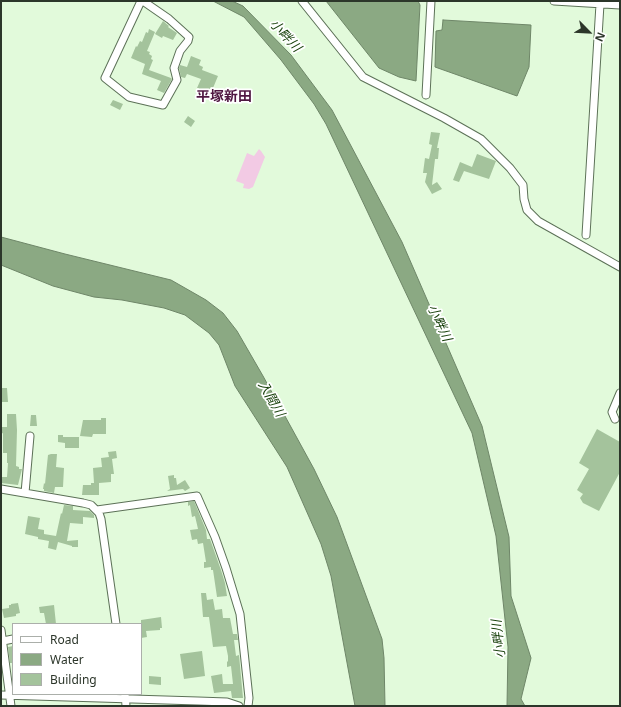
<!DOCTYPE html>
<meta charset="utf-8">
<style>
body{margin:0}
#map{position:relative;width:621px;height:707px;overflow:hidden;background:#e2fadb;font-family:"Noto Sans",sans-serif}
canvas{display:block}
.frame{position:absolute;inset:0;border:2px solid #2c362a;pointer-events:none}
.legend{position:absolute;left:12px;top:623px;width:130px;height:72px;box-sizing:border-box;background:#fff;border:1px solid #abafaa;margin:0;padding:5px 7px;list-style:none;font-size:12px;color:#2c362a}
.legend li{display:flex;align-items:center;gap:8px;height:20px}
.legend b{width:20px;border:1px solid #abafaa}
.north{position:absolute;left:569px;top:12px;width:40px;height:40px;-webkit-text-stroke:3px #fff;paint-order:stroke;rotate:114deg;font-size:11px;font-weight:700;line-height:16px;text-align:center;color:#2c362a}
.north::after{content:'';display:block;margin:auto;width:14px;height:18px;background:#2c362a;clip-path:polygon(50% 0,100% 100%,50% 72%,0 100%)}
</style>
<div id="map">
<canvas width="621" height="707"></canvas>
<div class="frame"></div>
<ul class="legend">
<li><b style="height:5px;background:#fff"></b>Road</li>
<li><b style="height:11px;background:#8ba983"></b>Water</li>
<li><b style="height:11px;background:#a4c39c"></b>Building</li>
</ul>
<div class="north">N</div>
</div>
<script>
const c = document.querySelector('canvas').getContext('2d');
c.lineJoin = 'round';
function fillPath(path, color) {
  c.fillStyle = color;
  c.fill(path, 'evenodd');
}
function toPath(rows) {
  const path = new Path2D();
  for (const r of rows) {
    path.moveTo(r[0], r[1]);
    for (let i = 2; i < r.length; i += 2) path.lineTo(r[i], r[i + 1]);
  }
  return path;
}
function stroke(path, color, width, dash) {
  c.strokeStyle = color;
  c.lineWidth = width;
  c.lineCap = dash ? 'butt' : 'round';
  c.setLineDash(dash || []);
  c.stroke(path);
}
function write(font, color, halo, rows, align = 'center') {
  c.font = font + ' "Noto Sans","Noto Sans JP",sans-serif';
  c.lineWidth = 3.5;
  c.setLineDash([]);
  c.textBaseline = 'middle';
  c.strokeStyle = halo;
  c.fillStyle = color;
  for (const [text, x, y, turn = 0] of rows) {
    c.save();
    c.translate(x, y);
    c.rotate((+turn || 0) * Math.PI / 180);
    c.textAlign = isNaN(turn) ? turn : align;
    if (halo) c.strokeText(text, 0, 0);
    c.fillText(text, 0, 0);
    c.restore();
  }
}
fillPath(toPath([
 [259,149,261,151,265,157,253,187,249,189,243,188,244,184,236,181,247,153,254,156]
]), '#f2cae4');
const water = toPath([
 [213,1,232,1,243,6,291,55,332,110,402,242,482,426,509,537,511,596,531,658,521,699,525,706,507,706,508,647,496,536,472,433,326,124,314,104,281,60,244,17,213,1],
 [326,1,418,1,420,5,416,81,399,77,379,68,326,1],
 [443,20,531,25,529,67,517,96,435,67,436,31,442,30,443,20],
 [1,237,65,254,171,280,206,300,223,313,237,331,263,376,314,469,337,517,382,639,384,658,385,706,355,706,331,576,321,544,287,467,235,386,219,345,209,333,185,315,164,308,122,300,94,297,53,286,1,265,1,237]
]);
fillPath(water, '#8ba983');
stroke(water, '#6e8668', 1);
fillPath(toPath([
 [163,21,169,26,168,27,177,33,173,40,163,36,162,38,155,34],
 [149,29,155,32,147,51,150,52,149,54,152,56,151,59,153,60,149,70,171,78,172,79,164,93,157,90,161,81,142,74,145,64,131,58,136,46,137,47,140,41,142,42,146,32,148,33],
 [191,56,201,60,199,65,203,67,202,70,218,76,213,88,211,87,209,90,208,89,205,97,197,93,199,88,197,88,201,79,187,74,185,78,181,77,179,68,180,65,187,67],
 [113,100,123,104,120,110,110,105],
 [188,116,195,121,191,127,184,122],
 [431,132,440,133,437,148,439,148,438,159,435,159,432,185,437,182,442,189,432,194,425,182,427,173,423,173,425,158,429,159,432,145,429,144],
 [477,154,496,161,489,179,464,171,459,182,453,180,460,162,472,167],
 [1,388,7,388,8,402,1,402],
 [7,414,16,414,17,430,16,466,19,467,19,469,22,469,18,485,1,483,1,477,7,477,8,463,7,463,7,453,3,453,3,433,1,434,1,427,7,427],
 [31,415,36,415,37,426,30,426],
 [101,418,106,418,106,434,93,434,92,437,80,436,83,420,101,420],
 [597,429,620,442,620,472,599,511,583,503,580,498,583,494,577,490,589,469,579,463],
 [58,435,63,435,63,437,79,437,79,448,65,448,65,443,58,442],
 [116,451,117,458,112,459,114,474,111,474,111,482,99,483,99,495,82,495,83,485,91,485,91,483,94,483,93,468,102,467,101,458,109,457,108,452],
 [51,454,57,454,56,467,64,468,63,487,55,487,54,493,44,491,44,489,43,489,44,483,45,484,48,455],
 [174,475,174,478,176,478,177,485,185,480,190,488,185,491,183,489,167,491,170,489,168,476],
 [194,501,206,530,207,539,210,539,221,570,225,583,227,596,217,597,213,570,211,570,211,567,204,568,204,562,206,562,203,543,198,544,197,539,192,540,190,530,198,529,195,516,192,517,190,505,188,506,188,502],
 [64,505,73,506,73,510,90,511,94,515,94,518,83,517,83,524,70,523,67,541,78,540,78,547,72,547,72,546,58,542,56,550,48,548,49,541,38,539,38,537,25,534,28,516,40,518,38,529,44,530,44,534,56,536,61,513,62,514],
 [201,593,206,593,207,600,213,599,215,610,222,609,223,618,230,618,233,634,237,634,238,640,234,640,236,656,239,655,243,698,232,698,231,691,214,693,211,676,222,674,223,684,233,684,231,666,227,667,227,662,228,661,228,656,226,646,213,647,209,617,203,617],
 [18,603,20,613,16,614,16,616,4,618,2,609,9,608,9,605,11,605,11,604],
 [54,605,56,624,46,624,44,613,40,613,39,607],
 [161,617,162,628,160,628,160,630,146,631,147,637,141,638,141,620],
 [13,646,13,663,10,663,8,647],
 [202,651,205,676,184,679,180,654],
 [149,676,161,677,161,685,149,684]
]), '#a4c39c');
const minor = toPath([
 [141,1,105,78,129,97,163,105,177,80,174,68,180,51,188,41,189,37,169,19,143,1],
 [302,1,363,77,444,118,481,139,510,168,523,185,524,199,527,210,538,221,620,267],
 [554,1,620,5],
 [426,95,431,1],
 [586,235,600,4],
 [615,419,612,412,620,393],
 [1,489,83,503,91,505,99,513,101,519,116,624],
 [25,493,30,436],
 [97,510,197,496,215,537,226,568,240,614,249,698,248,706],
 [1,630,11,706],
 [3,641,13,639],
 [125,694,126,706],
 [1,695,198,701,227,702,239,706]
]);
stroke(minor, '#5c7157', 9);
stroke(minor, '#fff', 7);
write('italic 13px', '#143d07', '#fff', [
 ["小畔川",285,36,47],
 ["小畔川",439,323,65],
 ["入間川",271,399,60],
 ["小畔川",499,639,-96]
]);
write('bold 14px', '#4f1741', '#fff', [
 ["平塚新田",224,97]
]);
</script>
